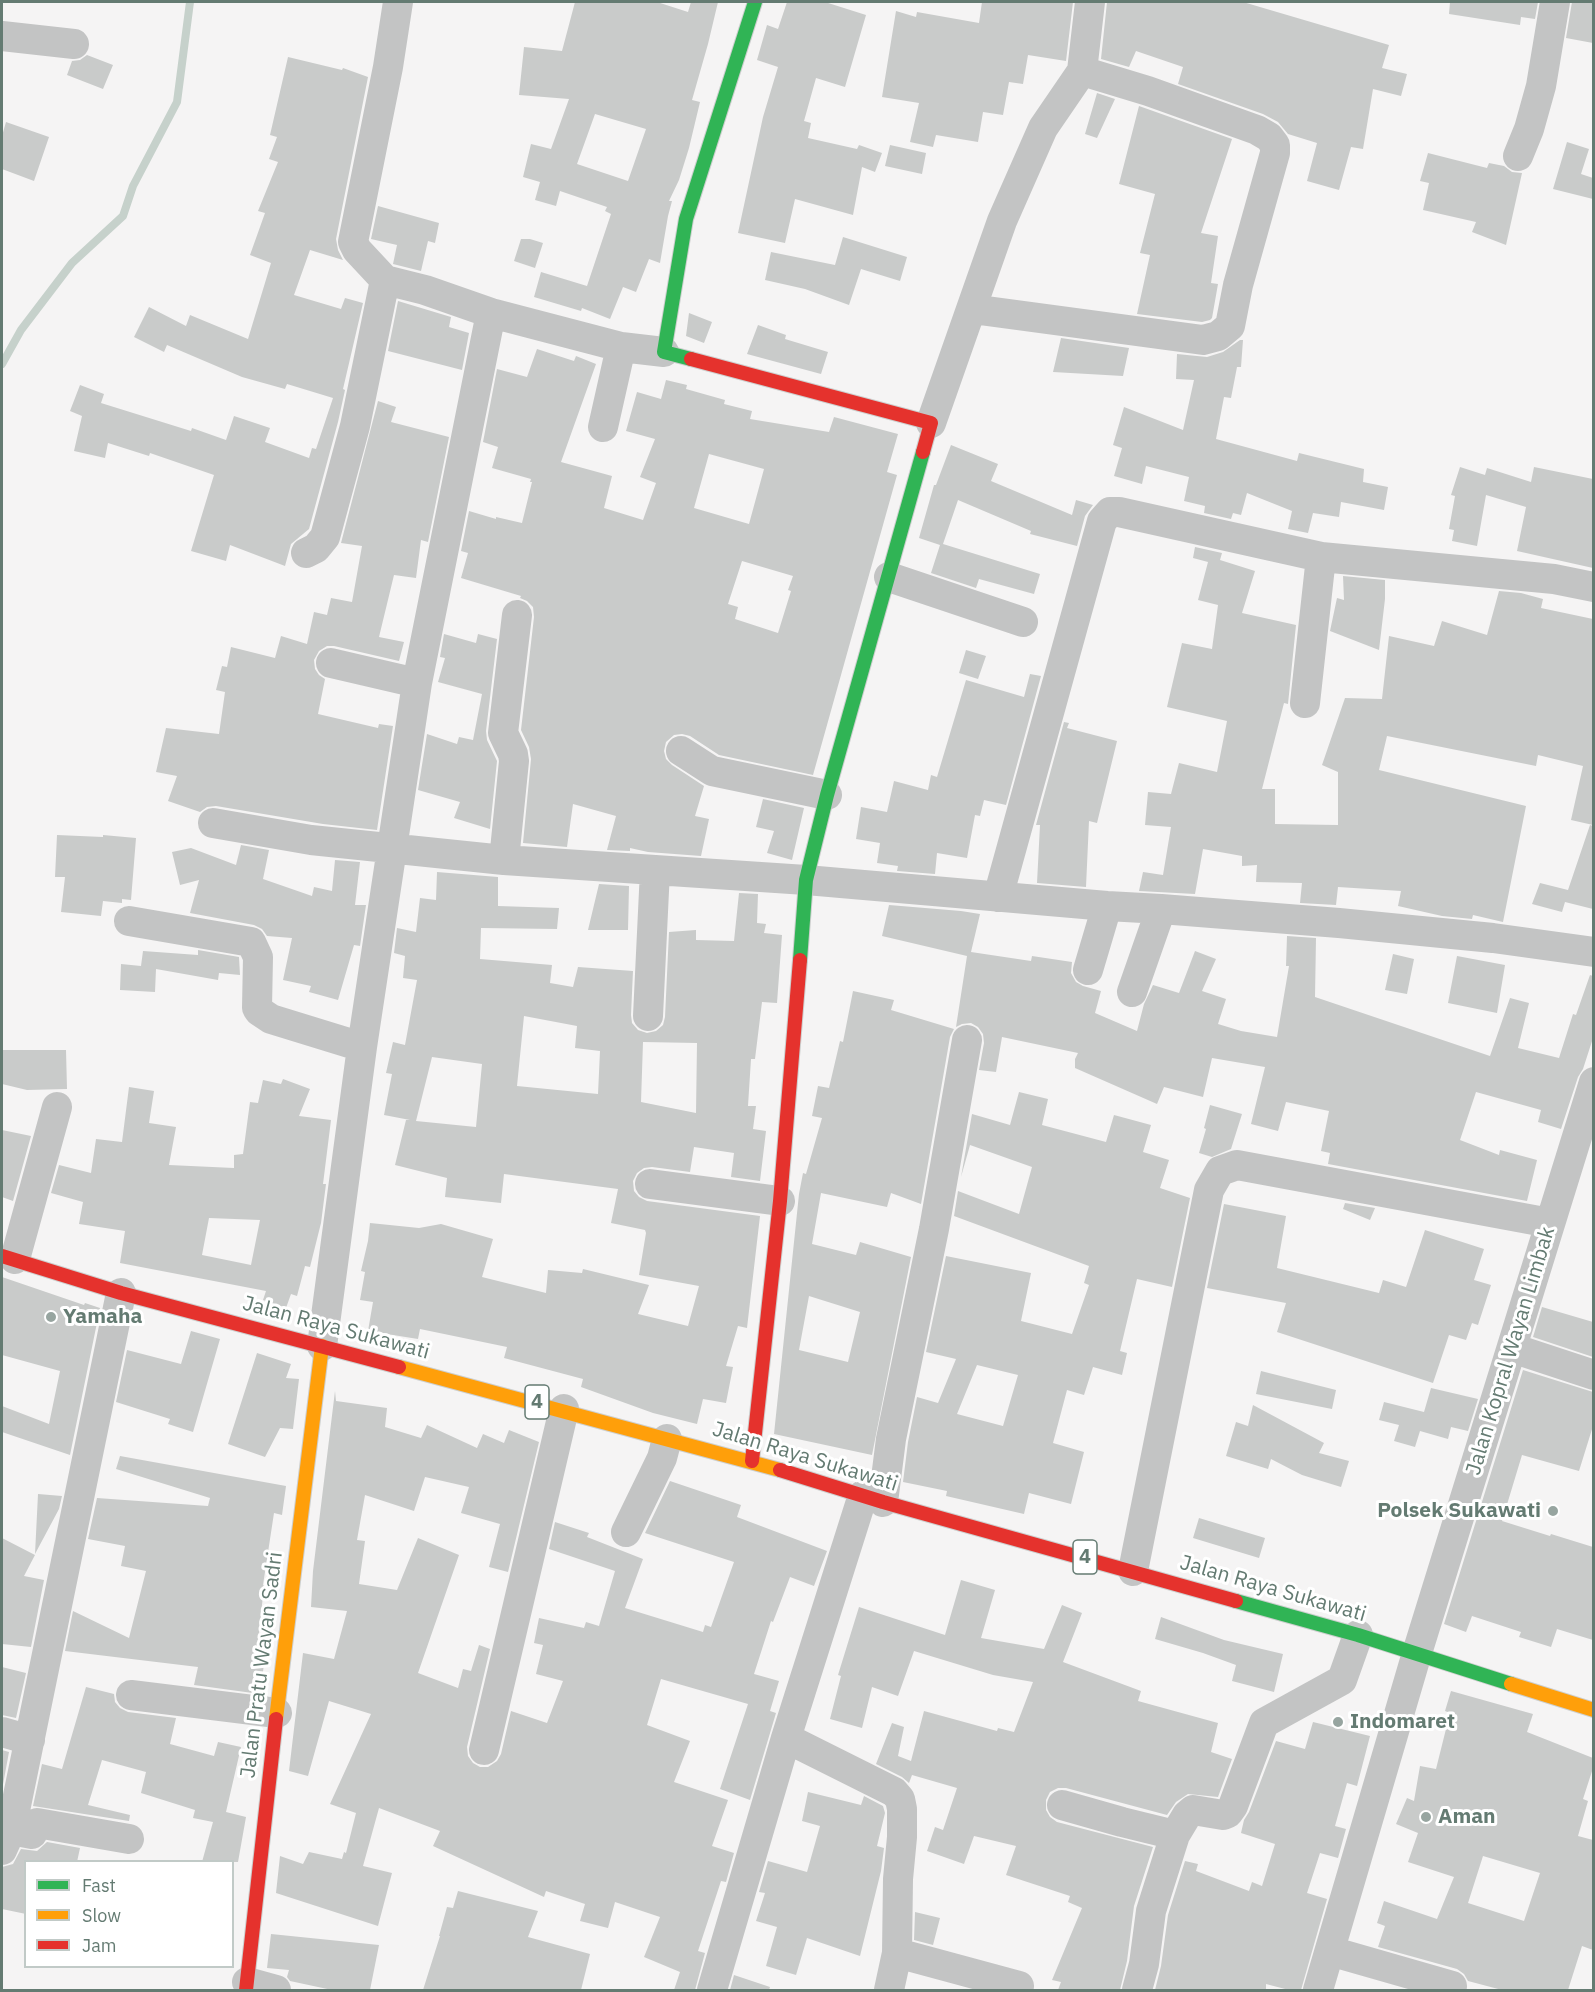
<!DOCTYPE html>
<style>
body{margin:0}
#map{position:relative;width:1595px;height:1992px;overflow:hidden;background:#f5f4f4;font-family:"IBM Plex Sans",sans-serif}
canvas{display:block}
.frame{position:absolute;inset:0;border:3px solid #647b72;pointer-events:none}
.legend{position:absolute;left:24px;top:1860px;width:210px;height:108px;box-sizing:border-box;background:#fff;border:2px solid #c1cac7;margin:0;padding:8px 10px;list-style:none;font-size:18px;color:#647b72}
.legend li{display:flex;align-items:center;gap:12px;height:30px}
.legend b{width:30px;border:2px solid #c1cac7}
</style>
<div id="map">
<canvas width="1595" height="1992"></canvas>
<div class="frame"></div>
<ul class="legend">
<li><b style="height:8px;background:#30b455"></b>Fast</li>
<li><b style="height:8px;background:#ff9f0a"></b>Slow</li>
<li><b style="height:8px;background:#e5322d"></b>Jam</li>
</ul>
</div>
<script>
const c = document.querySelector('canvas').getContext('2d');
c.lineJoin = 'round';
function toPath(rows) {
  const path = new Path2D();
  for (const r of rows) {
    path.moveTo(r[0], r[1]);
    for (let i = 2; i < r.length; i += 2) path.lineTo(r[i], r[i + 1]);
  }
  return path;
}
function stroke(path, color, width, dash) {
  c.strokeStyle = color;
  c.lineWidth = width;
  c.lineCap = dash ? 'butt' : 'round';
  c.setLineDash(dash || []);
  c.stroke(path);
}
function fillPath(path, color) {
  c.fillStyle = color;
  c.fill(path, 'evenodd');
}
function write(font, color, halo, rows, align = 'center') {
  c.font = font + ' "IBM Plex Sans",sans-serif';
  c.lineWidth = 6;
  c.setLineDash([]);
  c.textBaseline = 'middle';
  c.strokeStyle = halo;
  c.fillStyle = color;
  for (const [text, x, y, turn = 0] of rows) {
    c.save();
    c.translate(x, y);
    c.rotate((+turn || 0) * Math.PI / 180);
    c.textAlign = isNaN(turn) ? turn : align;
    if (halo) c.strokeText(text, 0, 0);
    c.fillText(text, 0, 0);
    c.restore();
  }
}
stroke(toPath([
 [2,364,21,330,72,263,123,216,133,186,177,102,190,2]
]), '#c6d1cb', 8);
fillPath(toPath([
 [575,2,657,2,688,12,691,2,718,2,708,44,692,100,700,102,689,148,679,180,669,201,672,201,668,216,660,263,649,259,636,292,623,287,610,319,582,308,581,311,534,297,541,272,587,286,611,214,605,211,607,207,560,191,556,206,535,200,540,182,523,177,531,144,551,149,569,99,519,95,524,47,562,51],
 [595,114,646,129,628,181,577,164],
 [787,2,825,2,866,15,845,87,816,78,804,121,811,123,808,138,857,149,859,145,882,153,875,172,862,167,853,215,795,199,785,243,738,233,763,117,778,67,757,60,767,25,778,29],
 [982,2,1073,2,1066,61,1028,55,1023,84,1009,82,1003,115,983,112,978,142,936,135,933,147,910,142,919,103,882,97,896,11,916,17,917,12,979,23],
 [1107,2,1243,2,1389,45,1382,68,1407,74,1401,96,1373,89,1363,149,1351,147,1339,190,1307,181,1317,143,1288,134,1278,122,1263,114,1178,84,1183,67,1136,51,1129,67,1101,59],
 [1450,2,1538,2,1535,19,1521,17,1520,25,1449,14],
 [1572,2,1593,2,1593,43,1566,38],
 [87,55,113,65,103,89,67,75,72,61,80,60],
 [288,57,342,70,343,68,368,77,336,239,338,250,343,260,310,250,294,295,341,309,345,298,363,303,343,389,345,390,338,422,309,529,291,544,285,566,230,545,226,561,191,551,214,475,150,453,149,456,108,443,105,458,74,451,82,416,70,411,80,385,104,394,101,403,191,431,192,428,226,440,234,416,270,428,265,442,309,458,312,448,316,449,333,398,287,384,285,389,242,377,167,345,164,352,134,337,149,307,186,326,190,315,248,339,271,263,250,255,265,213,258,211,278,162,269,159,277,137,270,135],
 [1097,93,1115,99,1097,138,1085,134],
 [1139,106,1232,139,1201,233,1218,236,1211,283,1218,284,1212,318,1210,320,1202,322,1137,314,1150,255,1140,253,1155,194,1119,184],
 [6,122,49,137,34,181,2,169,2,136],
 [1567,142,1589,149,1581,174,1593,178,1593,199,1553,189],
 [890,145,926,153,922,174,885,166],
 [1428,153,1487,168,1489,163,1504,166,1512,172,1522,173,1506,245,1472,232,1476,222,1423,210,1429,183,1420,181],
 [378,206,439,223,435,243,428,241,421,271,393,264,397,245,371,239],
 [843,237,907,257,900,281,861,269,849,305,805,289,765,280,771,252,835,265],
 [521,239,530,239,543,243,535,268,514,261],
 [398,301,451,317,449,327,469,333,462,370,388,351],
 [689,313,712,322,704,343,686,336],
 [758,325,786,335,785,339,828,352,821,374,747,354],
 [1061,338,1129,348,1123,376,1053,372],
 [1240,340,1243,340,1241,367,1237,367,1231,398,1224,397,1216,439,1297,461,1299,453,1364,469,1363,482,1388,487,1384,510,1341,502,1339,517,1313,513,1308,533,1288,529,1292,511,1247,493,1241,515,1233,513,1231,519,1204,513,1205,506,1184,501,1189,477,1146,466,1142,484,1114,476,1122,448,1113,445,1124,407,1183,430,1194,380,1176,379,1177,354,1207,357,1223,352],
 [537,349,574,361,576,356,596,364,561,462,612,476,604,508,643,520,656,483,640,477,655,439,626,431,637,392,661,399,666,380,687,385,686,389,725,400,724,404,752,411,750,419,829,432,834,417,898,434,887,472,897,475,813,775,719,755,690,736,682,734,674,735,666,742,664,751,666,759,672,765,704,786,695,816,709,819,701,856,648,852,630,848,630,851,607,850,616,816,573,804,567,847,523,843,531,759,529,747,521,730,534,617,533,607,527,601,520,598,521,596,461,578,468,553,461,551,469,511,496,519,496,517,522,523,532,482,530,482,531,479,492,468,498,447,483,442,497,369,527,377],
 [709,454,764,469,749,524,694,508],
 [742,561,793,576,788,590,791,591,778,633,735,619,738,607,728,604],
 [378,401,396,407,391,422,449,437,428,542,421,540,416,578,394,575,379,637,404,642,399,661,334,646,327,646,319,651,314,660,315,669,319,675,325,679,318,714,378,728,379,724,393,726,377,830,323,824,216,806,207,807,200,812,168,801,177,776,156,772,166,728,219,734,225,692,216,690,222,666,227,667,231,647,275,658,281,636,307,644,314,612,327,615,331,598,352,602,362,546,341,543],
 [951,445,998,464,991,481,1072,515,1076,500,1093,505,1085,516,1077,546,1030,534,1031,531,958,500,943,544,1040,574,1034,594,979,579,976,588,931,573,940,545,919,538,934,485,936,485],
 [1460,467,1485,475,1487,468,1531,482,1534,467,1593,479,1593,568,1517,551,1526,507,1486,495,1477,546,1452,541,1454,530,1449,529,1455,496,1451,495],
 [1195,547,1222,553,1220,560,1255,571,1242,613,1296,625,1288,704,1284,703,1262,789,1275,789,1275,824,1338,825,1338,772,1322,765,1345,698,1382,699,1389,636,1434,646,1442,621,1487,635,1499,591,1521,593,1543,599,1541,608,1593,619,1593,825,1571,820,1583,766,1538,755,1536,766,1387,736,1379,770,1526,806,1503,922,1473,915,1472,919,1442,916,1398,906,1401,891,1338,887,1336,905,1300,903,1302,883,1256,882,1257,865,1242,866,1242,856,1203,849,1195,894,1139,891,1143,872,1163,875,1171,827,1145,825,1148,792,1171,794,1179,763,1217,772,1227,721,1167,707,1182,643,1212,649,1218,605,1198,600,1208,562,1193,558],
 [1343,576,1385,580,1385,599,1379,650,1330,631,1337,598,1344,600],
 [444,634,476,643,478,634,497,639,486,731,487,740,497,761,490,829,454,818,460,802,418,790,427,734,457,744,459,737,473,740,482,694,438,682,445,658,440,657],
 [966,650,986,656,978,679,959,673],
 [1030,674,1041,676,1006,805,984,800,980,816,975,815,967,858,937,853,935,874,897,871,898,866,877,863,880,843,856,839,861,807,887,812,894,781,928,790,931,775,937,777,966,680,1024,697],
 [1064,722,1069,723,1067,728,1117,741,1097,823,1089,821,1086,887,1037,883,1040,825,1036,825],
 [763,799,804,808,792,860,767,853,774,831,756,827],
 [1590,825,1593,826,1593,909,1565,902,1562,912,1532,904,1540,883,1568,890],
 [57,835,103,837,103,835,136,838,131,900,122,899,122,903,103,901,101,916,61,912,65,877,55,877],
 [241,845,269,850,263,879,312,896,314,887,332,891,335,860,360,862,355,905,366,905,360,946,354,945,338,1000,309,992,311,986,283,980,292,938,267,936,262,929,254,925,190,913,199,880,180,885,172,852,191,848,236,865],
 [437,872,498,877,498,906,559,908,557,929,481,928,480,959,552,965,550,983,573,987,578,967,633,971,631,1015,632,1023,638,1030,647,1033,656,1031,663,1025,665,1017,669,932,696,930,696,940,734,941,739,893,758,894,757,923,766,924,764,933,782,935,777,1003,762,1002,755,1059,751,1059,748,1106,756,1106,753,1129,766,1131,760,1181,731,1177,734,1153,694,1147,690,1172,652,1167,644,1168,637,1173,633,1181,634,1191,639,1197,647,1201,760,1216,747,1328,738,1326,726,1366,733,1367,726,1403,703,1399,697,1424,653,1413,581,1387,583,1379,504,1358,507,1347,420,1329,418,1339,368,1331,373,1302,360,1300,365,1272,361,1271,368,1241,370,1223,419,1228,441,1224,493,1239,482,1277,546,1293,548,1270,582,1273,583,1269,649,1285,638,1314,688,1326,699,1286,639,1275,646,1233,645,1230,611,1223,618,1189,504,1174,501,1203,445,1197,447,1178,395,1165,406,1120,410,1120,384,1115,392,1074,386,1073,393,1042,405,1045,417,980,403,978,405,956,394,953,397,928,416,932,420,898,436,900],
 [524,1016,577,1026,575,1048,600,1051,598,1094,517,1086],
 [643,1042,697,1043,696,1113,641,1102],
 [432,1057,482,1064,476,1127,416,1121],
 [599,884,629,886,628,930,588,930],
 [889,905,961,911,980,914,971,952,1031,961,1032,956,1072,962,1071,973,1076,982,1083,986,1101,991,1095,1013,1137,1031,1144,1004,1153,985,1179,993,1195,951,1216,959,1202,991,1226,999,1218,1024,1241,1031,1277,1037,1289,966,1286,966,1287,936,1316,938,1315,997,1490,1056,1510,998,1529,1003,1518,1048,1559,1058,1573,1014,1576,1015,1590,975,1593,976,1593,1038,1583,1069,1578,1077,1561,1129,1538,1122,1541,1110,1476,1092,1460,1140,1499,1155,1500,1150,1537,1160,1527,1201,1328,1164,1330,1153,1321,1151,1329,1111,1286,1102,1278,1131,1251,1124,1265,1067,1212,1058,1203,1097,1164,1087,1157,1104,1075,1068,1075,1059,1078,1053,1002,1037,996,1072,979,1070,984,1043,983,1034,978,1027,971,1023,962,1024,956,1027,967,956,882,936],
 [198,950,239,957,240,975,219,973,218,980,156,969,155,992,120,990,121,964,141,966,143,951,198,955],
 [1393,954,1414,959,1407,994,1385,990],
 [1457,956,1505,965,1497,1013,1448,1003],
 [853,991,894,1000,891,1010,954,1029,950,1037,921,1204,891,1193,887,1207,821,1193,812,1244,856,1255,860,1242,911,1257,872,1455,774,1434,799,1194,803,1173,806,1174,822,1118,812,1116,818,1086,829,1088,840,1041,843,1042],
 [809,1296,860,1312,848,1362,799,1350],
 [2,1050,66,1050,67,1089,27,1090,2,1084],
 [283,1079,310,1089,299,1116,331,1120,323,1184,326,1184,321,1223,310,1267,305,1266,297,1296,291,1294,286,1308,263,1300,266,1291,120,1263,125,1231,79,1224,83,1202,51,1193,59,1165,91,1173,96,1139,122,1142,129,1087,154,1091,149,1123,176,1127,169,1165,234,1168,234,1155,243,1154,250,1102,258,1103,263,1080,281,1084],
 [209,1218,260,1220,251,1265,202,1255],
 [1019,1092,1048,1099,1042,1125,1106,1142,1114,1115,1151,1125,1143,1152,1169,1160,1160,1188,1190,1198,1172,1287,1137,1279,1120,1351,1127,1353,1122,1375,1093,1367,1084,1395,1067,1390,1053,1443,1084,1452,1071,1504,1029,1493,1024,1514,946,1496,947,1491,903,1482,908,1442,917,1397,938,1403,956,1359,926,1352,946,1256,1031,1273,1021,1321,1072,1334,1089,1285,1084,1283,1089,1266,954,1216,958,1191,1019,1214,1032,1167,970,1145,961,1177,972,1114,1010,1125],
 [977,1365,1018,1375,1003,1426,957,1414],
 [1210,1105,1242,1114,1231,1149,1212,1157,1199,1153,1206,1129,1204,1128],
 [2,1130,31,1136,13,1201,2,1197],
 [1345,1203,1375,1208,1370,1220,1343,1209],
 [1224,1204,1286,1216,1277,1268,1379,1293,1383,1280,1406,1287,1425,1230,1484,1249,1474,1280,1491,1285,1478,1325,1472,1323,1466,1340,1449,1335,1433,1383,1277,1332,1286,1303,1207,1288],
 [2,1277,84,1305,85,1303,100,1308,70,1455,2,1432,2,1406,49,1424,60,1371,2,1355],
 [1542,1307,1593,1322,1593,1357,1533,1337],
 [191,1331,220,1339,193,1432,168,1424,170,1419,116,1402,127,1350,181,1364],
 [257,1353,291,1364,286,1378,299,1379,293,1429,280,1428,265,1457,228,1444],
 [1523,1370,1593,1392,1593,1426,1579,1471,1522,1455,1502,1521,1550,1536,1551,1534,1593,1547,1593,1640,1557,1629,1551,1647,1519,1637,1521,1632,1472,1616,1466,1632,1444,1624],
 [1261,1371,1336,1390,1332,1409,1256,1394],
 [1431,1388,1478,1399,1468,1431,1451,1427,1448,1439,1420,1431,1415,1447,1394,1441,1399,1425,1379,1420,1384,1402,1424,1412],
 [335,1391,336,1401,387,1408,385,1427,421,1438,427,1425,477,1448,483,1434,504,1443,509,1430,539,1442,508,1572,489,1567,500,1524,461,1513,469,1487,425,1477,414,1511,365,1495,357,1540,365,1541,359,1584,397,1590,418,1538,459,1555,418,1673,458,1688,463,1669,471,1671,479,1645,490,1649,467,1747,468,1756,473,1763,480,1767,488,1767,497,1761,501,1754,511,1711,547,1723,563,1681,536,1674,543,1645,534,1643,539,1618,584,1628,586,1622,599,1626,615,1571,549,1549,555,1522,589,1533,587,1537,643,1559,625,1608,703,1632,705,1625,711,1627,734,1562,645,1533,670,1481,741,1505,737,1517,827,1551,814,1586,790,1577,773,1622,771,1621,754,1674,779,1681,770,1711,776,1713,750,1800,720,1789,748,1704,661,1679,647,1725,690,1741,674,1782,728,1800,712,1846,734,1853,726,1882,721,1881,698,1951,705,1953,695,1990,674,1990,680,1972,644,1957,660,1917,615,1902,608,1928,580,1921,585,1904,546,1891,544,1897,433,1846,440,1831,379,1808,363,1866,392,1873,378,1926,276,1893,280,1856,303,1864,309,1852,342,1859,344,1852,346,1853,356,1813,330,1804,371,1714,329,1701,308,1776,289,1771,303,1653,334,1659,347,1611,311,1607,313,1571],
 [1253,1405,1324,1443,1319,1453,1349,1461,1341,1487,1302,1475,1271,1459,1268,1469,1226,1456,1236,1422,1248,1426],
 [120,1456,286,1486,282,1515,274,1513,263,1585,264,1586,259,1633,268,1634,260,1694,194,1685,198,1667,65,1651,73,1611,129,1638,146,1571,121,1566,125,1546,88,1539,97,1498,208,1506,210,1498,116,1469],
 [38,1494,62,1496,59,1509,35,1554],
 [1199,1518,1265,1538,1259,1558,1193,1538],
 [2,1538,35,1555,24,1576,44,1580,31,1647,2,1644],
 [961,1580,995,1590,981,1638,1044,1649,1062,1605,1082,1613,1063,1662,1141,1691,1138,1701,1218,1723,1211,1752,1232,1759,1218,1797,1188,1794,1176,1802,1167,1815,1066,1788,1058,1788,1050,1792,1046,1800,1046,1810,1050,1817,1057,1822,1153,1847,1134,1906,1127,1961,1120,1990,1058,1990,1061,1982,1052,1980,1082,1908,1068,1902,1070,1896,1006,1875,1016,1846,974,1836,964,1864,927,1851,935,1827,943,1830,957,1788,912,1775,909,1783,902,1777,876,1764,892,1723,904,1727,898,1756,911,1761,924,1711,997,1731,998,1728,1014,1732,1033,1682,993,1675,914,1651,898,1696,872,1687,862,1728,830,1719,841,1676,838,1675,859,1607,945,1635],
 [1161,1617,1224,1640,1283,1654,1274,1692,1232,1681,1236,1665,1203,1653,1155,1639],
 [2,1667,26,1673,16,1718,2,1715],
 [86,1687,114,1694,115,1702,120,1708,128,1712,176,1718,170,1744,214,1756,218,1742,241,1747,226,1812,246,1817,238,1862,202,1862,213,1822,193,1818,195,1810,141,1793,146,1772,102,1760,88,1805,130,1815,129,1821,33,1806,42,1764,62,1769],
 [1451,1691,1533,1714,1527,1732,1593,1758,1593,1768,1583,1799,1588,1801,1578,1836,1593,1840,1593,1950,1582,1946,1568,1990,1502,1990,1468,1981,1464,1974,1457,1969,1378,1947,1385,1926,1377,1923,1384,1901,1437,1919,1454,1877,1408,1862,1418,1833,1396,1824,1407,1798,1414,1801,1420,1766,1436,1769,1450,1713,1445,1711],
 [1483,1856,1540,1873,1524,1921,1468,1903],
 [1313,1722,1370,1736,1357,1786,1347,1783,1335,1826,1346,1829,1338,1858,1320,1853,1307,1893,1327,1899,1301,1990,1289,1990,1266,1984,1266,1990,1155,1990,1161,1966,1168,1915,1185,1861,1198,1864,1196,1871,1249,1891,1252,1882,1262,1886,1275,1844,1241,1833,1244,1820,1249,1812,1276,1741,1305,1749],
 [2,1750,9,1752,2,1790],
 [808,1792,861,1805,864,1796,883,1806,885,1813,877,1846,884,1848,881,1871,860,1956,807,1938,796,1975,766,1966,777,1927,756,1921,765,1893,759,1892,768,1861,807,1872,820,1826,802,1821],
 [47,1842,80,1848,77,1862,26,1862,26,1914,2,1909,2,1867,13,1864,21,1849,37,1851],
 [458,1891,538,1911,528,1937,590,1954,581,1990,423,1990,440,1936,439,1936,447,1907,453,1908],
 [915,1912,940,1918,933,1945,914,1940],
 [271,1934,379,1945,370,1990,332,1990,290,1981,287,1977,289,1970,267,1968],
 [734,1975,770,1987,769,1990,730,1990]
]), '#c9cbca');
const fast = toPath([
 [691,359,664,352,686,219,755,2],
 [800,960,806,880,827,795,923,452],
 [1236,1601,1358,1635,1511,1684]
]);
const slow = toPath([
 [399,1367,780,1470],
 [1511,1684,1594,1710],
 [276,1719,322,1346]
]);
const jam = toPath([
 [691,359,931,423,923,452],
 [2,1256,121,1293,399,1367],
 [752,1461,780,1201,800,960],
 [780,1470,883,1502,1236,1601],
 [246,1990,276,1719]
]);
stroke(fast, '#cdcfce', 16);
stroke(slow, '#cdcfce', 16);
stroke(jam, '#cdcfce', 16);
stroke(toPath([
 [398,2,388,67,353,242,357,250,385,280,425,290,491,313,621,347,664,352],
 [2,36,74,44],
 [1518,156,1529,129,1541,86,1555,2],
 [972,309,1203,340,1218,336,1230,326,1238,285,1275,153,1275,145,1269,137,1257,130,1148,91,1082,71],
 [931,423,1002,221,1043,128,1082,71,1090,2],
 [603,427,621,347],
 [306,553,316,548,325,537,355,426,385,280],
 [889,577,1023,622],
 [331,663,417,683],
 [1305,703,1321,557],
 [681,751,712,771,827,795],
 [213,823,311,840,504,860,806,880,1107,906,1161,909,1339,923,1493,938,1594,952],
 [504,860,514,761,513,754,503,733,517,615],
 [998,897,1102,521,1110,512,1119,512,1321,557,1554,579,1594,587],
 [129,921,251,942,258,957,257,1008,259,1011,271,1019,362,1047],
 [1088,970,1107,906],
 [1132,992,1161,909],
 [648,1016,655,870],
 [650,1184,780,1201],
 [15,1259,57,1107],
 [322,1346,362,1047,417,683,491,313],
 [1512,1348,1594,1375],
 [883,1502,891,1439,934,1229,967,1040],
 [626,1532,662,1458,667,1439],
 [1133,1571,1209,1190,1220,1171,1237,1165,1550,1223],
 [131,1695,277,1713],
 [2,1732,30,1740],
 [786,1738,894,1792,900,1799,902,1809,902,1837,898,1879,897,1953,889,1990],
 [484,1750,564,1409],
 [1062,1805,1122,1822,1175,1835],
 [11,1830,32,1834,37,1823,129,1839],
 [2,1850,11,1830,121,1293],
 [1330,1951,1452,1986],
 [897,1953,1019,1986],
 [247,1982,276,1990],
 [712,1990,786,1738,863,1495],
 [1137,1990,1144,1964,1151,1911,1175,1835,1187,1815,1193,1810,1223,1815,1228,1813,1233,1806,1264,1723,1342,1680,1358,1635],
 [1318,1990,1417,1653,1594,1082]
]), '#c3c4c4', 30);
stroke(fast, '#30b455', 14);
stroke(slow, '#ff9f0a', 14);
stroke(jam, '#e5322d', 14);
for (const [x, y, r, color] of [
 [51,1317,6,"#97a5a0"],
 [1553,1511,6,"#97a5a0"],
 [1338,1722,6,"#97a5a0"],
 [1426,1817,6,"#97a5a0"]
]) {
  const dot = new Path2D();
  dot.arc(x, y, r, 0, 2 * Math.PI);
  c.fillStyle = color;
  c.fill(dot);
  stroke(dot, '#fff', 2);
}
for (const [x, y, w] of [
 [537,1402,24],
 [1085,1557,24]
]) {
  const box = new Path2D();
  box.roundRect(x - w / 2, y - 17, w, 34, 4.5);
  c.fillStyle = '#fff';
  c.fill(box);
  stroke(box, '#647b72', 1.5);
}
write('bold 20px', '#647b72', null, [
 ["4",537,1402],
 ["4",1085,1557]
]);
write('bold 21px', '#647b72', '#fff', [
 ["Yamaha",63,1317],
 ["Polsek Sukawati",1541,1511,"right"],
 ["Indomaret",1350,1722],
 ["Aman",1438,1817]
], 'left');
write('21px', '#647b72', '#fff', [
 ["Jalan Raya Sukawati",336,1328,15],
 ["Jalan Kopral Wayan Limbak",1511,1351,-73],
 ["Jalan Raya Sukawati",805,1457,17],
 ["Jalan Raya Sukawati",1273,1589,16],
 ["Jalan Pratu Wayan Sadri",262,1665,-83]
]);
</script>
